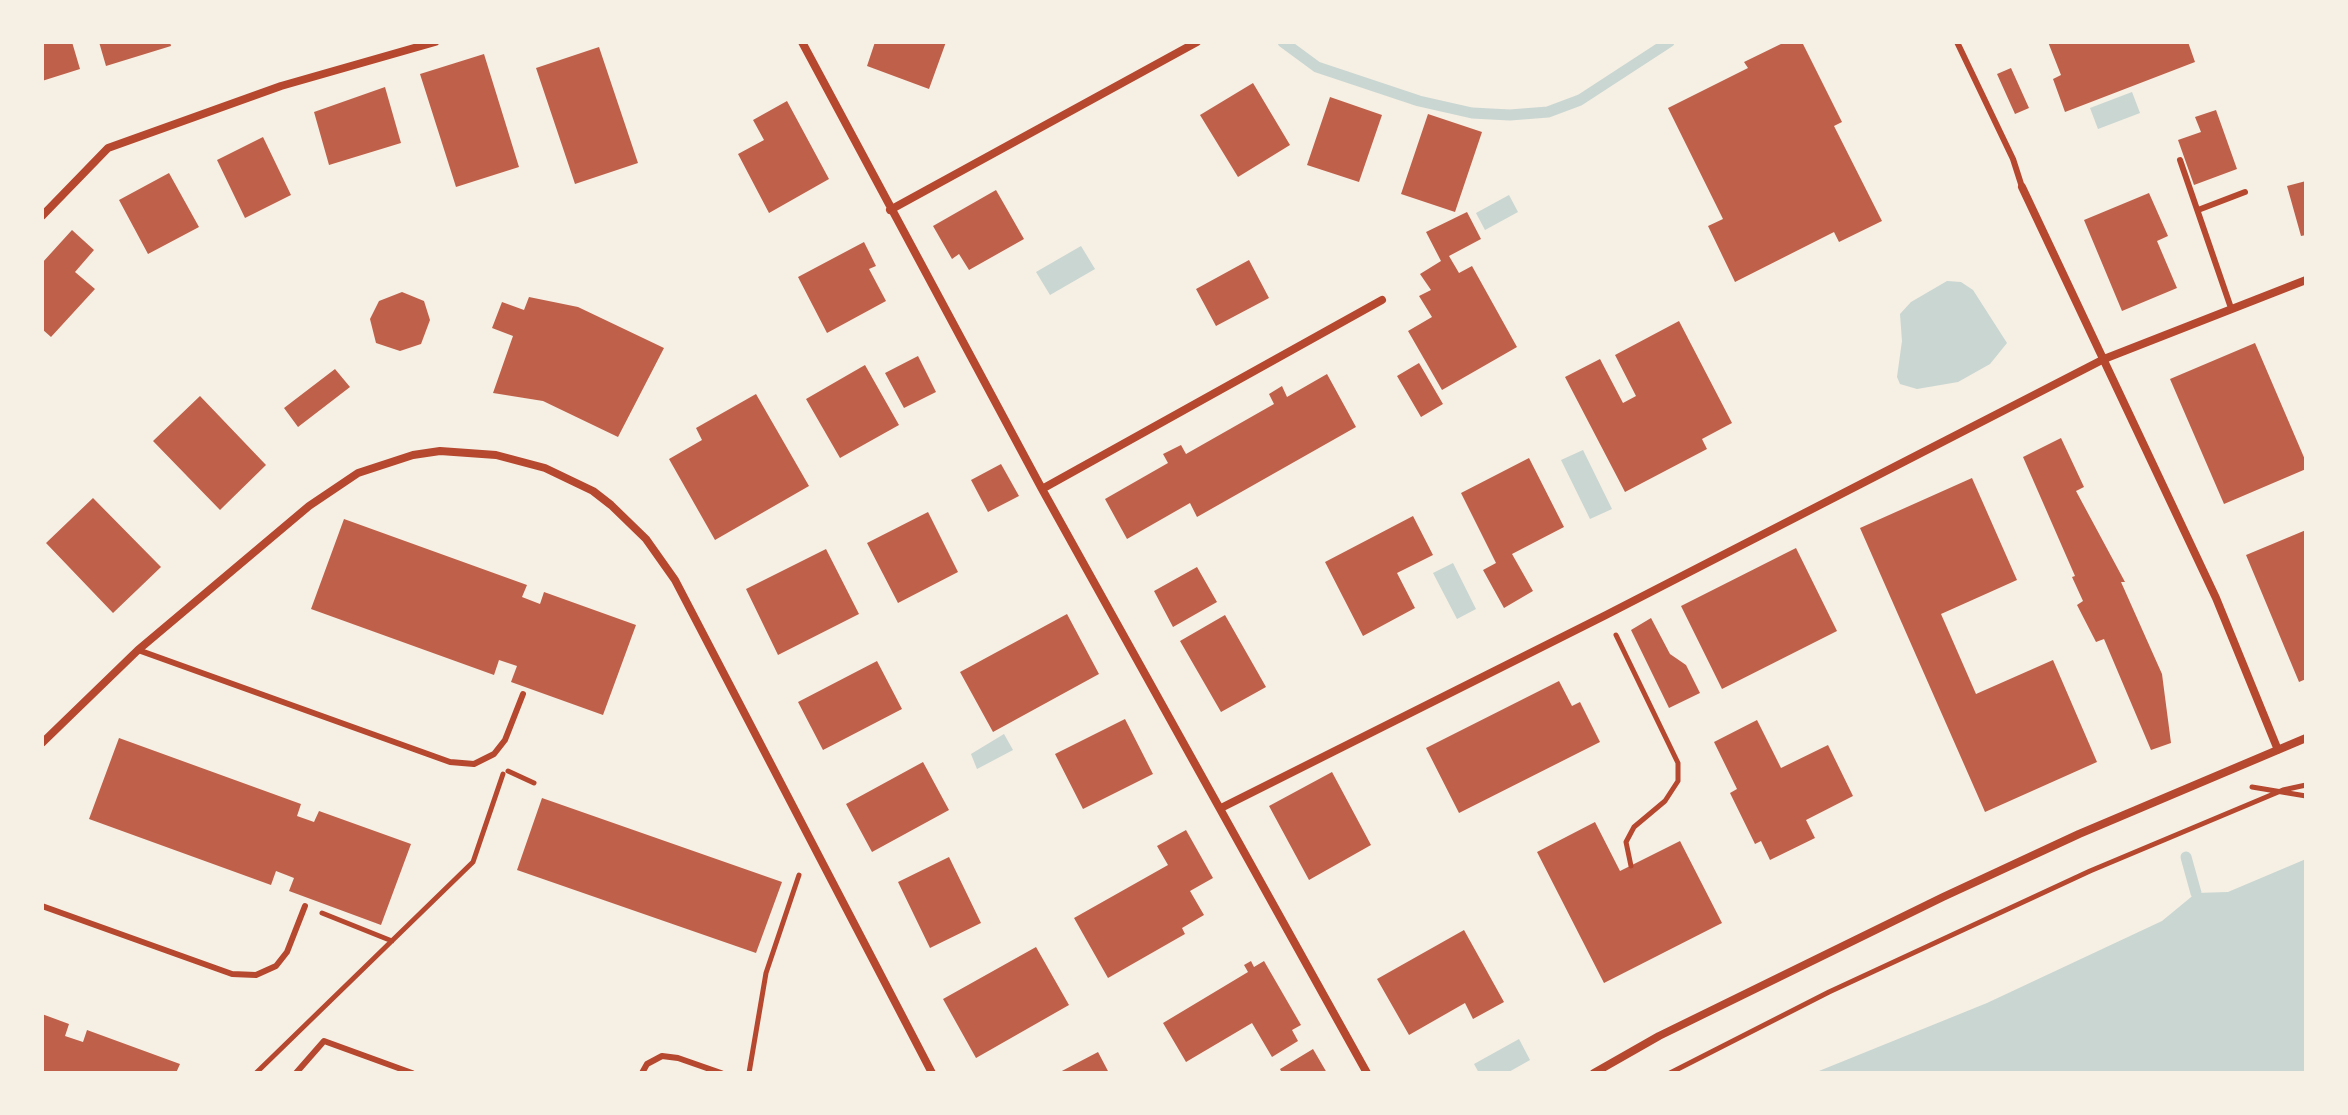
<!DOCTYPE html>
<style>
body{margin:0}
#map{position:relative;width:2348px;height:1115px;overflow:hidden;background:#f6efe4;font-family:"Archivo Narrow",sans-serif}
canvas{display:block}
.frame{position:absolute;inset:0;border:44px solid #f6efe4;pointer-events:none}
</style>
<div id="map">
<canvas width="2348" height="1115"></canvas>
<div class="frame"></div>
</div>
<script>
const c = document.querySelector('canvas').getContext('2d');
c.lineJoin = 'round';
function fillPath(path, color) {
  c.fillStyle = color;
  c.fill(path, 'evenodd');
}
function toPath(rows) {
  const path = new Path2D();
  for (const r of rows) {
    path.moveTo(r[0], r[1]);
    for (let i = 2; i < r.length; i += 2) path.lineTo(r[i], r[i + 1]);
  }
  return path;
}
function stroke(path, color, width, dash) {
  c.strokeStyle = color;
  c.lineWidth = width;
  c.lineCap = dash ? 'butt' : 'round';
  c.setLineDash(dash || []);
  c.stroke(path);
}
fillPath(toPath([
 [2132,92,2140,113,2098,129,2090,108],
 [1509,195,1518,212,1485,230,1476,213],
 [1081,246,1095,269,1050,295,1036,272],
 [1947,281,1961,282,1973,290,2007,343,1990,364,1958,382,1917,389,1900,384,1897,377,1902,341,1900,314,1911,302],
 [1583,450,1612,509,1590,519,1561,460],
 [1453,563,1476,609,1457,619,1433,573],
 [1004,734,1013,750,977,769,971,754],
 [2306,859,2306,1073,1814,1073,1987,1003,2162,921,2196,893,2228,892],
 [1519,1039,1530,1060,1507,1073,1479,1073,1474,1064]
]), '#c9d6d2');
stroke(toPath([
 [1283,42,1317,67,1419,101,1472,113,1510,115,1548,112,1580,100,1669,42],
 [2186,857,2196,893]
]), '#c9d6d2', 11);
fillPath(toPath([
 [42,42,72,42,80,69,42,81],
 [99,42,170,42,171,46,106,66],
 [875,42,946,42,929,89,867,66],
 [1785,42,1802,42,1842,122,1834,126,1882,221,1839,242,1834,232,1735,282,1708,226,1723,219,1668,108,1748,68,1744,62],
 [2048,42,2188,42,2195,62,2065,112,2053,79,2061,75],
 [599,47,638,163,575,184,536,68],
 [484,54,519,167,456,187,420,74],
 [2011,68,2029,108,2015,114,1997,74],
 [1253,83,1290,145,1238,177,1200,115],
 [385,87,401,143,329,165,314,112],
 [1330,97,1382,115,1359,182,1307,165],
 [787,101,829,179,769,213,738,154,764,140,753,120],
 [2216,110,2237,169,2194,185,2178,140,2201,132,2195,117],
 [1428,114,1482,132,1455,212,1401,194],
 [263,137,291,195,245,218,217,160],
 [169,173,199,227,148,254,119,200],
 [2306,181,2306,235,2301,236,2287,186],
 [996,190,1024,239,969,270,959,254,952,259,933,226],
 [2149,193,2168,236,2157,241,2177,288,2122,311,2084,220],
 [1467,212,1481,239,1449,256,1459,273,1472,266,1517,347,1442,390,1408,331,1432,317,1419,296,1431,290,1420,274,1441,261,1426,232],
 [72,230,94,250,75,272,95,289,51,337,42,329,42,263],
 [864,242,876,266,869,269,886,301,827,333,798,277],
 [1249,260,1269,298,1216,326,1196,289],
 [402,292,424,301,430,320,421,344,400,351,376,343,370,319,379,301],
 [529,297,578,307,664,348,618,437,543,401,493,393,513,336,492,328,502,302,524,310],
 [1679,321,1732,423,1702,439,1707,449,1625,492,1565,377,1600,359,1623,403,1636,396,1615,355],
 [2255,343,2306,462,2306,469,2224,504,2170,379],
 [918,356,936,392,904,408,885,373],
 [1419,363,1443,404,1421,417,1397,376],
 [865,365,899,425,840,458,806,399],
 [335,369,350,387,298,427,284,408],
 [1327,374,1356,427,1197,517,1190,503,1127,539,1105,499,1168,463,1163,454,1181,445,1186,454,1274,404,1269,394,1282,386,1287,397],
 [756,394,809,486,715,540,669,459,702,440,696,428],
 [200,396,266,465,220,510,153,441],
 [2061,438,2084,487,2076,491,2125,582,2121,582,2162,674,2171,743,2151,750,2104,639,2096,642,2077,605,2083,601,2072,577,2075,576,2023,457],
 [1529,458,1564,527,1512,554,1533,591,1504,608,1483,570,1496,563,1461,493],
 [1001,464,1019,496,988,512,971,480],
 [1972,478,2017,580,1941,614,1976,694,2053,660,2097,762,1985,812,1860,528],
 [93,498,161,567,113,613,46,543],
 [928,512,958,572,898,603,867,543],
 [1413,516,1433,555,1397,573,1415,608,1363,636,1325,562],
 [344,519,527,585,522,597,540,604,544,592,636,625,603,715,511,682,517,666,499,660,494,675,311,609],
 [2306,530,2306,679,2299,682,2246,555],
 [1796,548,1837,631,1722,689,1681,606],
 [826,549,859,614,778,655,746,589],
 [1197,567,1217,602,1173,627,1154,591],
 [1067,614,1099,674,993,732,960,672],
 [1225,615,1266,687,1221,712,1180,641],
 [1651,618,1670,654,1686,665,1700,693,1669,708,1631,630],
 [877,661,902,709,823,750,798,702],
 [1559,681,1572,706,1580,702,1600,742,1459,813,1426,748],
 [1125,719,1153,774,1083,809,1055,754],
 [1757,720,1781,768,1828,745,1853,796,1806,820,1815,838,1770,860,1761,841,1755,844,1730,793,1737,789,1714,742],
 [119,738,301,804,297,816,314,822,319,811,411,844,381,925,289,891,294,878,276,871,271,885,89,819],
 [923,762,949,810,872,852,846,804],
 [1332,772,1371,845,1309,880,1269,806],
 [542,798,782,882,756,953,517,870],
 [1595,822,1620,871,1680,841,1722,923,1604,983,1537,852],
 [1186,830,1213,878,1190,891,1204,915,1182,928,1185,934,1108,978,1074,918,1168,865,1157,846],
 [949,857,981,923,930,948,898,882],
 [1464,930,1504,1002,1473,1019,1465,1003,1409,1035,1377,979],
 [1036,947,1069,1005,976,1058,943,999],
 [1251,961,1254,967,1264,961,1301,1025,1292,1030,1298,1041,1272,1057,1252,1023,1186,1062,1163,1023,1248,972,1244,965],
 [42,1014,69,1024,65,1036,83,1042,87,1030,180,1064,176,1073,42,1073],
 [1313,1049,1327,1073,1282,1073,1280,1069],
 [1098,1052,1109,1073,1058,1073]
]), '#bf614a');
stroke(toPath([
 [1616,635,1678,763,1678,781,1665,801,1634,827,1626,842,1631,866],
 [508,771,534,783],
 [2252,787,2306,796],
 [322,913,392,941],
 [256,1073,473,862,503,774],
 [749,1073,766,973,799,875],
 [1670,1073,1829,992,2090,871,2283,790,2306,785]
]), '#b5482f', 5);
stroke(toPath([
 [1957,42,2013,159,2022,187],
 [2180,160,2231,308],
 [2198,210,2245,192],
 [138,650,450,762,474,764,494,754,505,740,523,694],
 [42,906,232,974,256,975,276,966,287,952,305,906],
 [296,1073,324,1041,412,1073],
 [642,1073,647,1064,662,1056,678,1058,721,1073]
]), '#b5482f', 6);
stroke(toPath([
 [802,42,1042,489,1367,1073],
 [2022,187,2216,598,2278,750],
 [890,210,1197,42],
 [42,216,108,148,281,86,435,42],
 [1042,489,1382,300],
 [42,743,138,650,309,506,358,473,413,455,440,451,496,455,545,468,593,491,611,505,646,539,675,580,932,1073],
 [1221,808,1606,615,2104,359,2306,280],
 [1594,1073,1659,1036,1943,897,2079,834,2306,738]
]), '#b5482f', 8);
</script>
